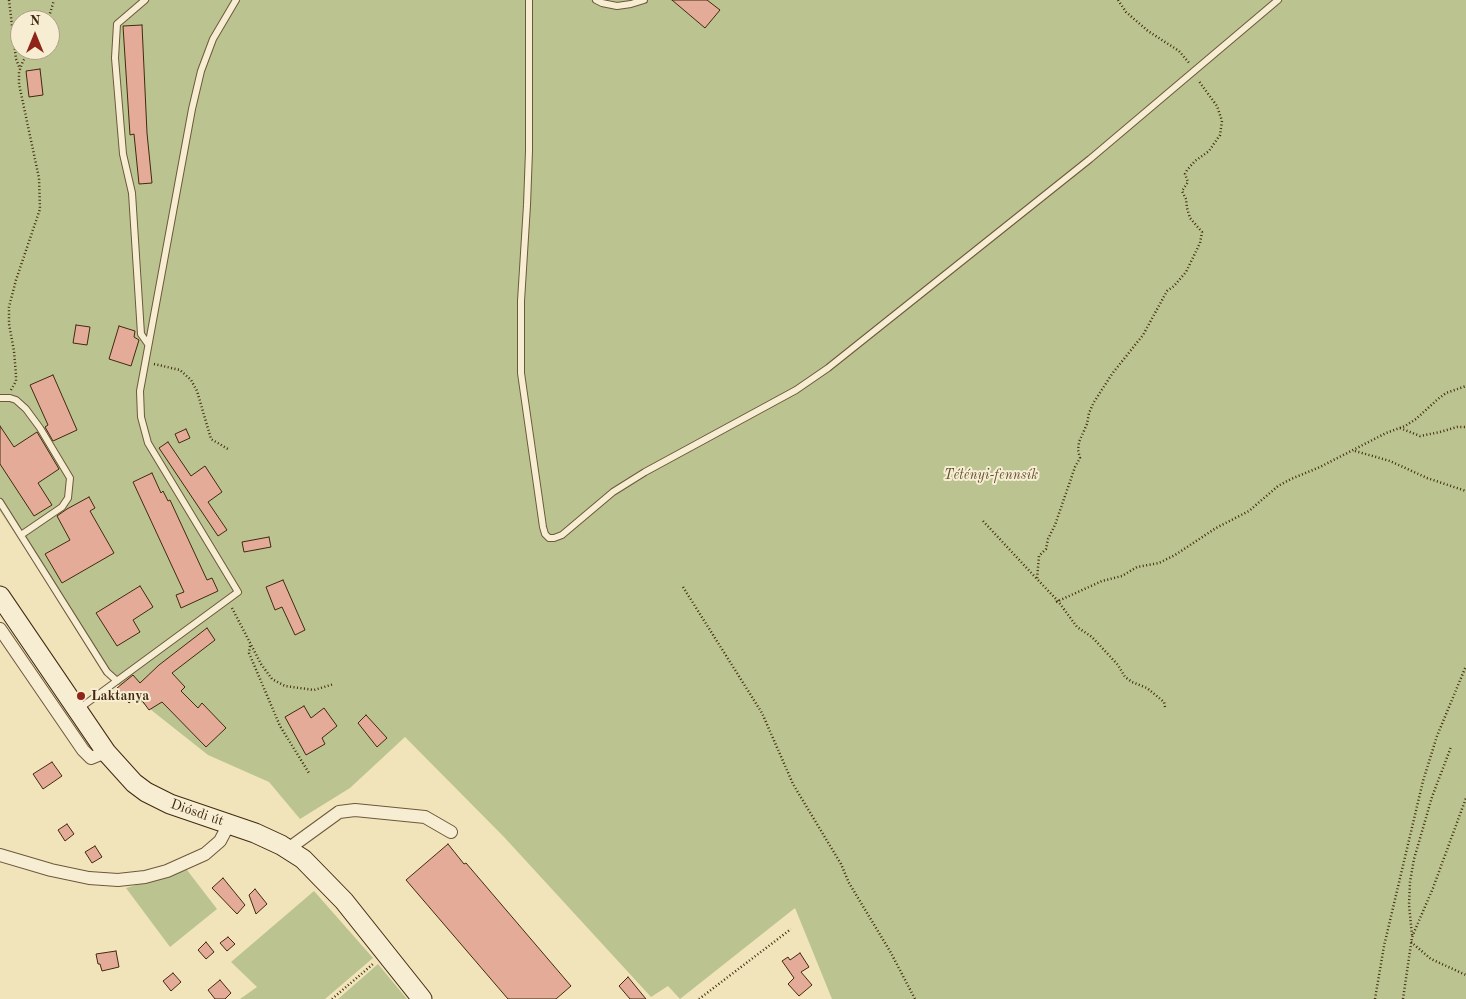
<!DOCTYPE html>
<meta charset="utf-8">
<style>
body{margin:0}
#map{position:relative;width:1466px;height:999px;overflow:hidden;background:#f1e4bb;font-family:"Old Standard TT",serif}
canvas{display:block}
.north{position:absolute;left:10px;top:10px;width:50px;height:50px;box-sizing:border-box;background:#f6edd3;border:1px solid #ae9f85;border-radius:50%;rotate:0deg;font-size:14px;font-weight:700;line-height:20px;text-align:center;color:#412a0f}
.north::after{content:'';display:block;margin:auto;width:18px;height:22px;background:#8f2418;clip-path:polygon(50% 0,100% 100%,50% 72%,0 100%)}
</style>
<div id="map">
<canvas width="1466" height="999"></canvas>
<div class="north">N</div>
</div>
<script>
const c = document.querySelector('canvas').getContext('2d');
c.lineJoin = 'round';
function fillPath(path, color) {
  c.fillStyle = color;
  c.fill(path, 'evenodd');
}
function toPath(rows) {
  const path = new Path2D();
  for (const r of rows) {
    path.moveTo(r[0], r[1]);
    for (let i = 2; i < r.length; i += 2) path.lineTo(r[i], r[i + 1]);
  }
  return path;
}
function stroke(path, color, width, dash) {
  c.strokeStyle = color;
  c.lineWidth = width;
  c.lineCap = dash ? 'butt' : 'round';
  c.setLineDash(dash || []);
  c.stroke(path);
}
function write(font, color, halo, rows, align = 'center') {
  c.font = font + ' "Old Standard TT",serif';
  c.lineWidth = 4;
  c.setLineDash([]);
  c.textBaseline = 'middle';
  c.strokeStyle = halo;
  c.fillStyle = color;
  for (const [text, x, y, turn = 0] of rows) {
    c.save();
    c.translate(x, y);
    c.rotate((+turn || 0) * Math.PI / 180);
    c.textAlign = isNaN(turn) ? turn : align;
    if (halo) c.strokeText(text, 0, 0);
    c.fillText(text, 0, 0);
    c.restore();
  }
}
fillPath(toPath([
 [0,0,1466,0,1466,999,832,999,795,908,680,999,668,986,651,997,504,837,405,737,350,788,300,819,269,782,208,755,107,675,0,511],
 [20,20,50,20,50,50,20,50],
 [187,870,217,909,170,947,126,888],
 [314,891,373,958,325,999,240,999,257,987,231,962],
 [378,964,407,999,338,999]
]), '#bbc490');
const building = toPath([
 [672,0,707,0,720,10,705,28,672,0],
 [142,25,147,133,152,183,139,184,134,134,130,135,123,26,142,25],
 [40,69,43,95,29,97,26,71,40,69],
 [76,325,90,327,87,345,73,343,76,325],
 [119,326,135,331,134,337,139,340,131,366,109,359,119,326],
 [53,375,77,430,53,441,45,427,48,425,30,385,53,375],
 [0,426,14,447,37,432,59,469,38,483,52,505,34,516,0,464,0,426],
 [186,429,190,438,179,443,175,434,186,429],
 [168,442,191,476,205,466,222,492,208,502,227,530,218,536,159,448,168,442],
 [152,473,161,493,163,491,168,501,170,500,207,580,212,578,218,591,181,608,176,595,184,592,133,482,152,473],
 [89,497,95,508,90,511,114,553,62,583,45,554,70,540,57,516,67,509,89,497],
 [269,537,271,547,244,552,242,542,269,537],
 [283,580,305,630,295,635,282,607,275,610,266,587,283,580],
 [140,586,153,607,133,620,140,632,117,646,96,613,140,586],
 [207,628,215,640,172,673,185,687,181,691,198,708,202,703,226,728,206,747,162,702,149,710,138,695,129,703,117,688,133,675,140,683,159,665,207,628],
 [304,706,311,718,324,708,337,726,322,738,325,744,306,755,285,717,304,706],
 [366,715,387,738,377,747,358,723,366,715],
 [52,762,62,776,43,789,33,774,52,762],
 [67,824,74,834,65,841,58,830,67,824],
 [448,844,464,864,466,863,571,986,556,999,508,999,406,880,448,844],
 [95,846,102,857,92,863,85,852,95,846],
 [223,878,245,905,237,914,212,888,223,878],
 [255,889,267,904,256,914,249,895,255,889],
 [228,937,235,944,227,951,220,943,228,937],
 [206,942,214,952,206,959,198,950,206,942],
 [116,951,119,967,102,971,100,964,98,964,96,954,116,951],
 [800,953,809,967,801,972,812,985,799,996,788,984,794,978,782,961,788,957,790,960,800,953],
 [173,973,181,982,171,991,163,981,173,973],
 [628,977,646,999,630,999,619,986,628,977],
 [220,980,231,993,225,999,215,999,208,990,220,980]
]);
fillPath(building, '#e4ac98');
stroke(building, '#412a0f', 1);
const service = toPath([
 [145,0,117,24,115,58,123,154,132,193,141,334,148,344],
 [529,0,529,151,527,205,521,301,521,373,543,527,545,534,549,538,554,538,562,535,613,492,645,472,796,390,828,368,1090,159,1278,0],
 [596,0,602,3,617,6,631,4,644,0],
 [0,398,10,398,16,400,26,409,40,428,70,478,68,498,62,507,21,535],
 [0,502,107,672,117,681],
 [80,708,238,592,148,443,141,417,140,391,192,109,201,71,213,39,236,0]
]);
const minor = toPath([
 [0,629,83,750,91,758,106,752],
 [288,849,339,812,355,810,425,817,451,832],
 [0,855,51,870,89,878,118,880,145,877,167,871,205,854,220,841,229,824]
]);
const secondary = toPath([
 [0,596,106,752,134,783,146,792,170,804,255,833,281,845,303,859,344,901,422,999]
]);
stroke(service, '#6d583a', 8);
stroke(minor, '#6d583a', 14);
stroke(secondary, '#412a0f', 21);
stroke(toPath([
 [9,0,16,59,20,69],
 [1118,0,1126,12,1148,31,1179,51,1190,64],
 [48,20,54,0],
 [154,364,180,370,191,380,197,391,211,439,228,449],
 [11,390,16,381,16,375,14,351,9,324,9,307,16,280,40,209,39,178,19,84,19,72,23,61,30,50],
 [1400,428,1420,436,1440,432,1457,427,1466,427],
 [1355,451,1390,461,1427,478,1466,491],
 [983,521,1037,579],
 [683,587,762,713,793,784,841,864,849,883,891,953,915,999],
 [1056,602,1102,581,1122,576,1137,567,1159,563,1175,555,1216,528,1249,511,1278,486,1291,479,1320,467,1386,433,1405,426,1416,419,1438,399,1446,393,1466,386],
 [232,608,261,664,272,679,285,686,314,690,334,684],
 [250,646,249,653,280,726,309,773],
 [1165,707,1164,702,1147,688,1132,682,1125,677,1118,665,1092,637,1077,627,1058,601,1037,579,1039,556,1046,549,1048,539,1055,525,1075,467,1080,458,1078,450,1079,442,1087,424,1089,413,1094,402,1112,374,1143,335,1167,291,1174,286,1186,272,1200,243,1202,232,1190,218,1187,208,1186,199,1182,191,1188,182,1185,174,1187,170,1195,161,1209,151,1220,135,1222,121,1217,106,1198,80],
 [1412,935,1409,905,1410,882,1414,859,1432,797,1451,747],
 [1411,942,1431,959,1466,975],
 [332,999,373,964],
 [699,999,791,929],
 [1375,999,1384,946,1423,781,1437,736,1466,666],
 [1403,999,1412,937,1433,888,1466,798]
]), '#412a0f', 2.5, [1, 2.5]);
stroke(service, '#f6edd3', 6);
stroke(minor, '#f6edd3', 12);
stroke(secondary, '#f6edd3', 19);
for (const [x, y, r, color] of [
 [81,696,5,"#8f2418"]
]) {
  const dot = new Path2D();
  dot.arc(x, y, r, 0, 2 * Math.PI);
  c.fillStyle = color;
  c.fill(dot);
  stroke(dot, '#f6edd3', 2);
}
write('italic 14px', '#60502f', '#f6edd3', [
 ["Tétényi-fennsík",991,475]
]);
write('bold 14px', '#412a0f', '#f6edd3', [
 ["Laktanya",91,696]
], 'left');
write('14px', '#412a0f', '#f6edd3', [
 ["Diósdi út",197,813,19]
]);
</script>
